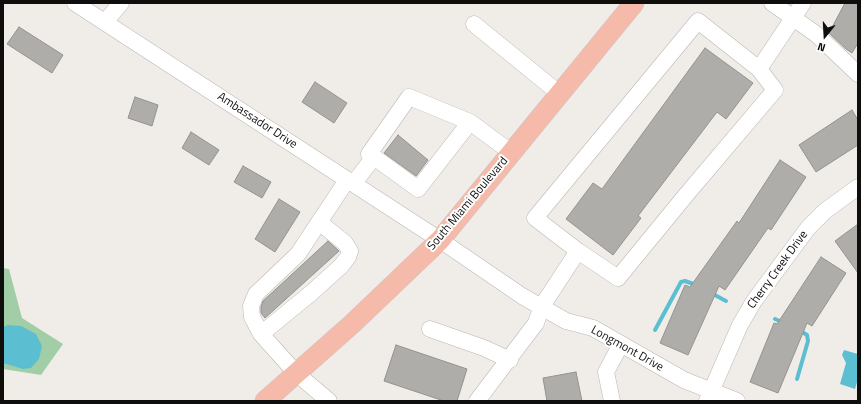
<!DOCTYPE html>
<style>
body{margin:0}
#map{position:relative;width:861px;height:404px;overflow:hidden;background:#f0ede9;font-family:"Titillium Web",sans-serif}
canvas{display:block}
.frame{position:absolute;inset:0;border:4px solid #0f0e0d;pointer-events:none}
.north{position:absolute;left:805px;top:16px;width:40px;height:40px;-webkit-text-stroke:3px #fff;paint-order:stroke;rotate:198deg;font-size:11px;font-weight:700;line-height:16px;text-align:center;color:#0f0e0d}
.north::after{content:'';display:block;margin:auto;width:14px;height:18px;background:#0f0e0d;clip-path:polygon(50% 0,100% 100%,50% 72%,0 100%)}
</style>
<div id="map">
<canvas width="861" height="404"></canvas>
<div class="frame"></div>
<div class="north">N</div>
</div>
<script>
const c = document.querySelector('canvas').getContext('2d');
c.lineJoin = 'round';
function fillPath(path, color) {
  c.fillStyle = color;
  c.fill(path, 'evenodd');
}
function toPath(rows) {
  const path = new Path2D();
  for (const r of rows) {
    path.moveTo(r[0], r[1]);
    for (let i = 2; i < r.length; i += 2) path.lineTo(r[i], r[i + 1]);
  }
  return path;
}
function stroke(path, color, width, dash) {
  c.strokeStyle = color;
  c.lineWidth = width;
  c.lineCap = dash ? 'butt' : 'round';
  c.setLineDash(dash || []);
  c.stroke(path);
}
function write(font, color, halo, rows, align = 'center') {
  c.font = font + ' "Titillium Web",sans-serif';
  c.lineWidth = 4;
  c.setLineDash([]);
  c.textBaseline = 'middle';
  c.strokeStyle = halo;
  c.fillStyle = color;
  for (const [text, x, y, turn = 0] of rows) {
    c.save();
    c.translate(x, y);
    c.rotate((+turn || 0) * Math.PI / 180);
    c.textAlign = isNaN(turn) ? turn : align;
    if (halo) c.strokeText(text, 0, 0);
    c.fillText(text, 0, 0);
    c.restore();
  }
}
fillPath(toPath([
 [3,268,9,269,22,318,63,344,41,375,3,369,4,401,3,401]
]), '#a1cea7');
fillPath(toPath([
 [8,325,21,326,36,334,42,346,39,359,31,368,23,369,3,363,3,327],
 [844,350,858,354,858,379,855,389,840,384,846,363,842,355]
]), '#5cbed1');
stroke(toPath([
 [711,293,726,301],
 [775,319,784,323],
 [655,330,681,282,685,281,696,285],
 [797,379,808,341,807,335,799,330]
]), '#5cbed1', 4);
const building = toPath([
 [845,3,858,3,858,43,852,53,846,49,829,33,845,3],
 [19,27,63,55,52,73,7,44,19,27],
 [705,48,753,83,726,119,717,112,638,216,641,218,613,255,566,219,593,183,602,189,705,48],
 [315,82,347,103,334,123,302,102,315,82],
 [135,97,158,105,152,126,128,118,135,97],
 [852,110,858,120,858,145,816,172,799,145,852,110],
 [191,132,219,150,209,165,182,148,191,132],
 [398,135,428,160,416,176,384,153,398,135],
 [780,160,806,177,771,230,768,228,725,290,719,286,688,355,660,343,685,285,690,287,737,221,739,223,780,160],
 [243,166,271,182,262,198,234,182,243,166],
 [279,199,300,212,275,252,255,239,279,199],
 [858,224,858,273,835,241,858,224],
 [328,241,339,251,265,318,261,313,261,307,263,301,328,241],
 [821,257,846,273,812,326,807,323,778,393,750,382,774,323,777,324,821,257],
 [396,345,467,369,457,401,444,401,384,381,396,345],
 [576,372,582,401,547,401,543,378,576,372]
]);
fillPath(building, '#afada9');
stroke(building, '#94928f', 1);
const minor = toPath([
 [75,3,440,240,522,296,566,321,593,328,684,380,737,401],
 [772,3,816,34,858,74],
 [105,22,121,3],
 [474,24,560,94],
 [374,157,369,154,409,97,470,122,512,153],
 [353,184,374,157,418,189,470,122],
 [578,251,535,218,698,21,759,69],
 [430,329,484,348,510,360],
 [261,334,310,294,341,266,348,257,350,251,345,243,319,222],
 [329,401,296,373,261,334,252,317,251,306,256,294,298,254,347,180],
 [477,401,536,323,542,306,578,251,618,278,686,195,775,90,759,69,803,3],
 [612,401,606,372,621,344],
 [707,401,740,325,754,301,808,228,825,211,858,187]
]);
const major = toPath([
 [265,401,352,324,440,240,634,3]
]);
stroke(minor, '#bab7b3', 17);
stroke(major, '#cacaca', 21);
stroke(minor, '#fff', 16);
stroke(major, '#f5baa9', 20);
write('12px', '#0f0e0d', '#fff', [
 ["Ambassador Drive",257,121,33],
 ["South Miami Boulevard",468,204,-50],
 ["Cherry Creek Drive",778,270,-54],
 ["Longmont Drive",627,349,29]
]);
</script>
